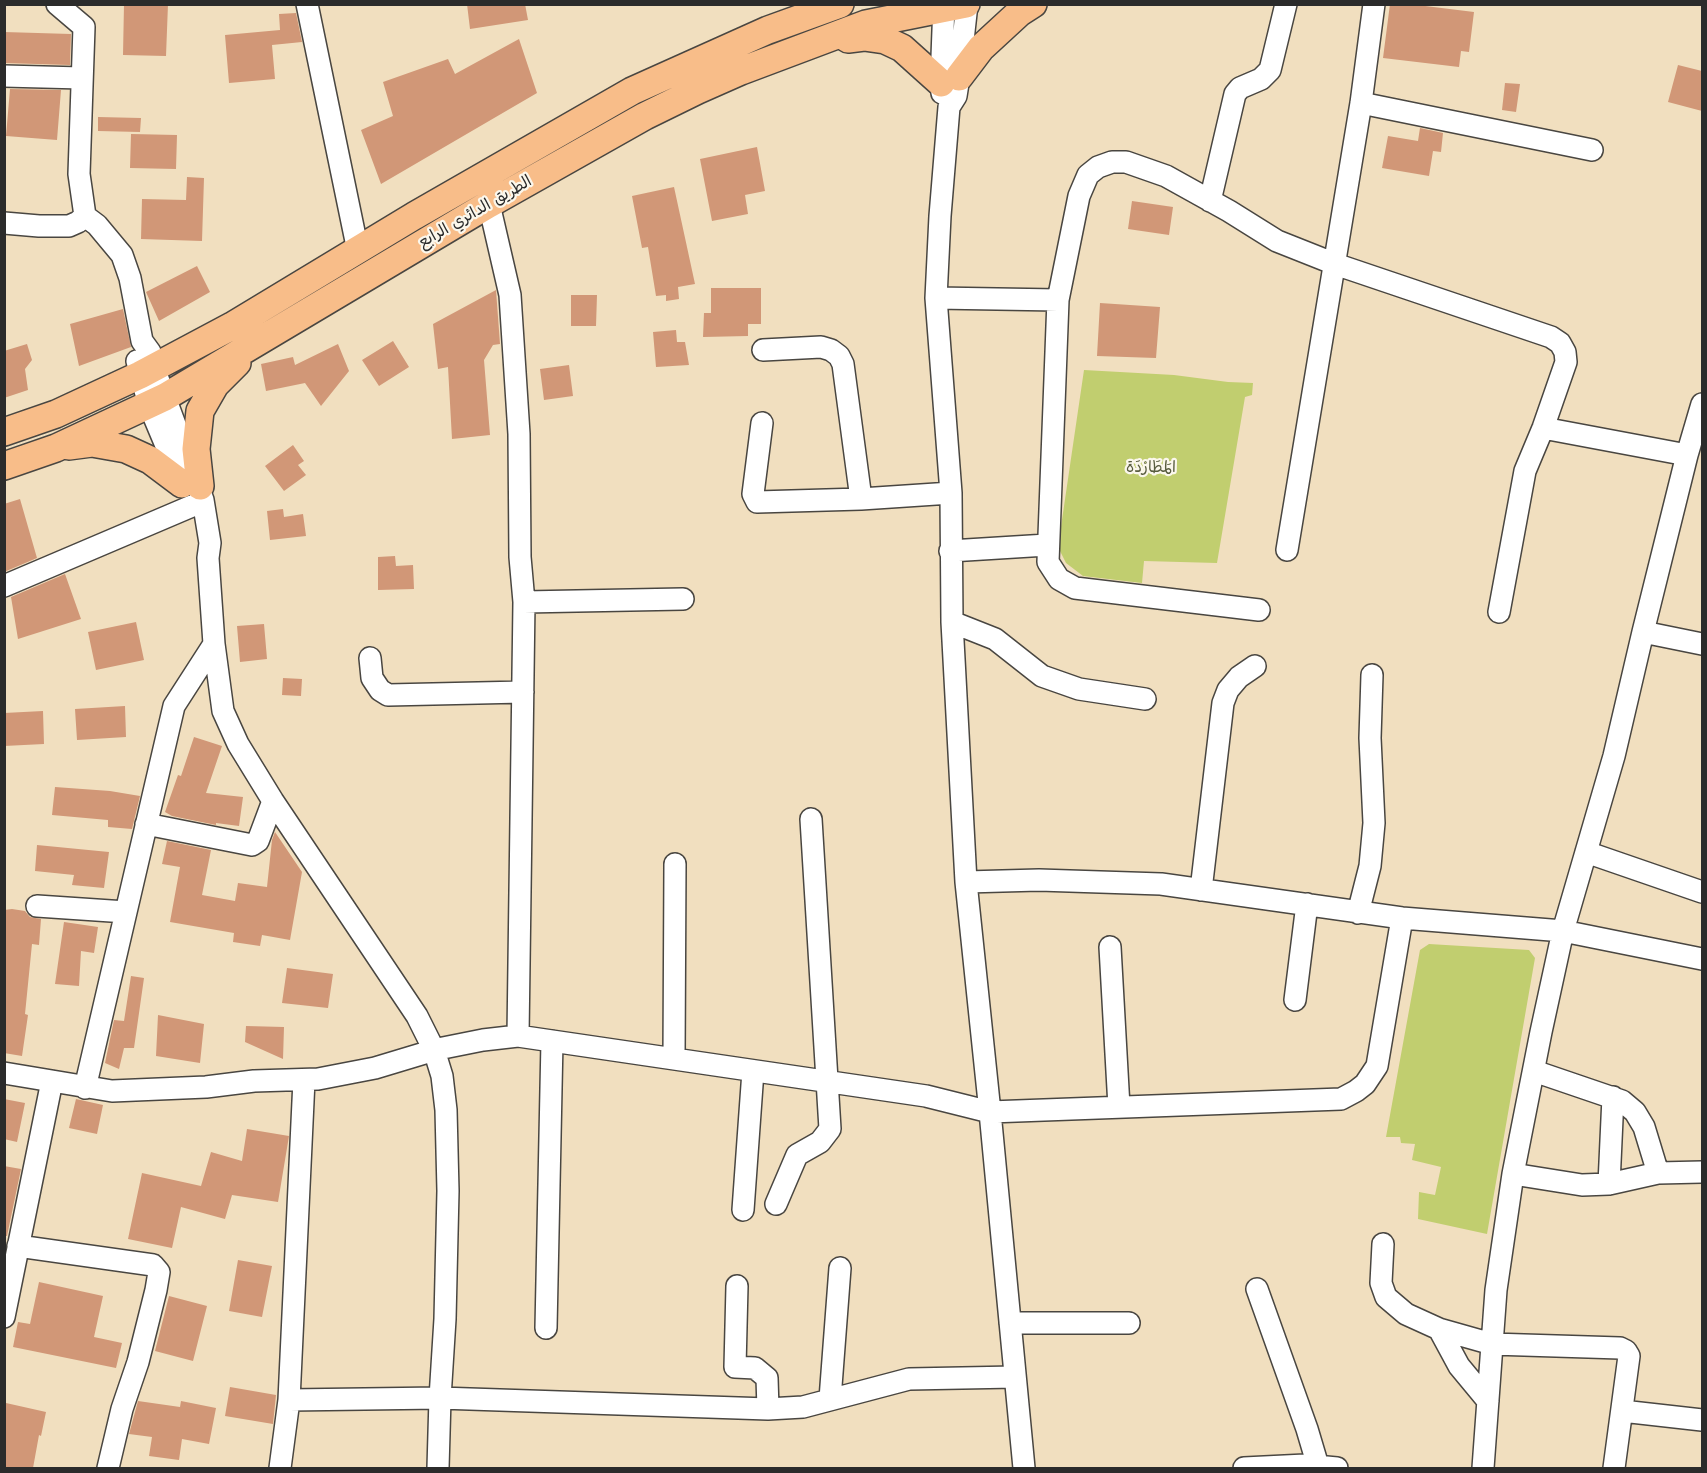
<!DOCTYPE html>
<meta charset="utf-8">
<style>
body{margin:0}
#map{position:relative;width:1707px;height:1473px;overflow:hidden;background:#f1dfbf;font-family:"Comic Neue",sans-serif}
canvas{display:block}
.frame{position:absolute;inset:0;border:6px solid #2b2b2b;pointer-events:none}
</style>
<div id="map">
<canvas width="1707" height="1473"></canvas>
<div class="frame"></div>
</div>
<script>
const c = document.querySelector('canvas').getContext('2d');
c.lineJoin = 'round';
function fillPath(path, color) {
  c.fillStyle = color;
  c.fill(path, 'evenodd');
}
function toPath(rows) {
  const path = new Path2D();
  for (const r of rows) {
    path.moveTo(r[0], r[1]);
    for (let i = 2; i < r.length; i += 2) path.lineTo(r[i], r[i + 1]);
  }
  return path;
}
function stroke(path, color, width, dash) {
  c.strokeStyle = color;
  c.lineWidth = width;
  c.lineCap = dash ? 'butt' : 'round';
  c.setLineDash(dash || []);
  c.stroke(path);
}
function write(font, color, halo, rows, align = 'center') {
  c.font = font + ' "Comic Neue","Playpen Sans Arabic",sans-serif';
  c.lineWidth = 4.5;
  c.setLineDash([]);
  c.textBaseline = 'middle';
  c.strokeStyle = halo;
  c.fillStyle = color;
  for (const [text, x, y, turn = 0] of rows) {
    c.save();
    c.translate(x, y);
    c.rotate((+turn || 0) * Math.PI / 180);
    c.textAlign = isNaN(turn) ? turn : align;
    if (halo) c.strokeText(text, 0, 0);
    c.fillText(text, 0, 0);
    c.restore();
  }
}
fillPath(toPath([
 [1084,370,1174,375,1228,382,1253,383,1252,395,1245,397,1217,563,1144,561,1142,583,1083,576,1066,563,1058,547],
 [1429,944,1529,950,1535,958,1487,1234,1418,1219,1419,1192,1435,1195,1441,1167,1412,1160,1415,1144,1401,1143,1400,1137,1386,1137,1420,950]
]), '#c1ce6f');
fillPath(toPath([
 [124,4,168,4,166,56,123,55],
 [467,4,525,4,528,20,470,29],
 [1390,4,1409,4,1474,12,1469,52,1461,51,1459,67,1383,58],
 [296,13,302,42,272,45,275,79,229,83,225,35,280,30,279,14],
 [4,32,71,34,70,65,4,63],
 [519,39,537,93,381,184,361,130,393,116,383,82,448,59,455,74],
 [1678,65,1702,71,1702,111,1668,102],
 [1505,83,1520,84,1516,112,1502,110],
 [10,89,61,90,57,140,6,136],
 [98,117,141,118,140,132,98,131],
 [1420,128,1443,133,1441,152,1433,151,1429,176,1382,168,1388,136,1418,141],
 [131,134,177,135,176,169,130,168],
 [757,147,765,191,745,195,748,214,712,221,700,159],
 [187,177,204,178,202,241,141,239,142,199,186,200],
 [674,187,695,284,678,287,679,299,666,301,666,295,656,296,648,247,642,248,632,196],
 [1132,201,1173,207,1169,235,1128,229],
 [197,266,210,292,159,321,146,292],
 [711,288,761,288,761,324,748,324,748,336,703,337,704,313,711,313],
 [496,290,500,344,493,345,484,360,490,435,452,439,448,367,438,369,433,324],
 [571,295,597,295,596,326,571,326],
 [1100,303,1160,307,1156,358,1097,356],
 [123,309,131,347,79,366,70,324],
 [676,330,677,342,685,342,689,365,656,367,653,332],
 [393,341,409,367,379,386,362,360],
 [27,344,32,360,25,369,28,390,4,398,4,351],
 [338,344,349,371,321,406,305,383,266,391,261,364,293,357,295,365],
 [569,365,573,396,544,400,540,369],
 [293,445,304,461,298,465,306,475,284,491,265,466],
 [20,499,37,558,4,572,4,504],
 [283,509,284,517,303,514,306,536,270,540,267,511],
 [395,556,396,566,413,565,414,589,378,590,378,557],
 [65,574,81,619,18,639,11,597],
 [136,622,144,660,96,670,88,632],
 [264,624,267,659,240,662,237,626],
 [283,678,302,679,301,696,282,695],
 [125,706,126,737,77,740,75,709],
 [43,711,44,744,4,746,4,713],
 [194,737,222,746,206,793,243,797,239,826,216,823,216,825,172,816,165,812,178,775,181,776],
 [55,787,110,791,140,796,132,829,108,827,108,820,52,815],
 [275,832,302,872,290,940,262,935,260,946,233,942,234,933,170,922,180,867,162,864,167,841,211,850,202,895,235,901,238,883,267,887,272,840],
 [37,845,109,852,104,888,72,885,74,875,35,871],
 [12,909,25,911,30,917,41,919,39,945,32,944,25,1014,28,1015,22,1056,4,1053,4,910],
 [64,922,98,927,94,953,81,951,79,986,55,984],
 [287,968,333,974,328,1008,282,1003],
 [131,976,144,978,134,1048,124,1048,119,1069,105,1063,114,1020,124,1021],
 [158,1015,204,1024,200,1063,156,1056],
 [246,1026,284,1027,283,1059,245,1042],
 [4,1099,25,1103,17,1142,4,1139],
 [76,1099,103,1105,97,1134,69,1128],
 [247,1129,289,1136,278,1202,232,1195,225,1219,181,1207,172,1248,128,1239,142,1173,201,1186,211,1152,242,1161],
 [4,1166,21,1169,7,1236,4,1236],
 [238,1260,272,1266,262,1317,229,1311],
 [39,1282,103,1296,94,1337,122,1343,116,1368,13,1347,18,1322,30,1324],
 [169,1296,207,1306,193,1361,155,1351],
 [230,1387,276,1395,273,1424,225,1416],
 [138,1401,180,1407,181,1401,216,1408,209,1444,182,1439,179,1460,149,1456,152,1437,129,1434],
 [6,1403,46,1412,41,1436,39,1435,33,1468,4,1468]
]), '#d19777');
const minor = toPath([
 [57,4,84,27,79,174,85,216,97,225,122,255,130,278,142,341,150,352,154,368,203,500,210,543,208,558,214,644,223,711,238,744,273,801,417,1016,434,1050,442,1076,446,1110,448,1191,445,1319,440,1398,438,1468],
 [307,4,358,251],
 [967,4,959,77,956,96,949,107,940,216,936,298,951,493,952,622,966,882,990,1112,1024,1468],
 [4,76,82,78],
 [942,93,941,83,944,4],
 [1361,103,1592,150],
 [1210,201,1235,94,1240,88,1261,79,1270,70,1286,4],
 [489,204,510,295,519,434,520,557,524,602,518,1036],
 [4,223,39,226,69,226,78,222,85,216],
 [936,298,1058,300],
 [763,350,821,347,831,350,839,356,843,364,861,499],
 [137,361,149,405,183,486],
 [762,423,753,494,757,502,861,499,951,493],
 [1543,428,1687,455],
 [1287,550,1361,103,1374,4],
 [950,551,1047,545],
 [4,586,192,506],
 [524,602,683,599],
 [1259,610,1075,588,1059,579,1048,562,1058,300,1079,196,1088,175,1098,167,1112,162,1126,162,1166,176,1229,211,1277,241,1335,264,1551,337,1560,343,1565,352,1566,362,1543,428,1525,471,1499,612],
 [952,622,995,639,1042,676,1079,689,1145,699],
 [1643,632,1702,644],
 [370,658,372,678,380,690,388,695,523,692],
 [146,824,252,845,258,841,273,801],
 [1586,852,1702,892],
 [966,882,1039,880,1161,884,1402,918,1563,931,1702,959],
 [1201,890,1223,703,1228,690,1239,677,1255,666],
 [37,906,126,912],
 [1358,913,1370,866,1374,823,1370,738,1372,675],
 [1110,947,1119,1107],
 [1295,1000,1307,904],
 [674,1058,675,864],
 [1534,1071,1622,1101,1635,1112,1644,1127,1658,1173],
 [4,1073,112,1091,206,1087,254,1081,318,1079,375,1068,438,1049,483,1040,518,1036,926,1096,990,1112,1341,1099,1356,1091,1365,1084,1377,1066,1402,918],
 [85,1088,174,706,214,644],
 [1513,1174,1582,1185,1609,1184,1658,1173,1702,1172],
 [1609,1184,1613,1097],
 [776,1204,797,1155,820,1142,830,1129,811,819],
 [743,1210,753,1071],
 [1383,1244,1381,1283,1386,1297,1406,1314,1439,1329,1492,1344,1620,1348,1626,1351,1629,1356,1614,1468],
 [18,1246,153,1265,159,1272,156,1290,138,1362,122,1409,108,1468],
 [737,1286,735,1367,755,1368,767,1378,768,1409],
 [1257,1289,1307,1429,1318,1466],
 [4,1317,52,1081],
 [1010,1323,1129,1323],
 [546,1328,552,1041],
 [1439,1329,1459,1366,1488,1401],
 [830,1399,840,1268],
 [289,1400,440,1398,768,1409,803,1407,909,1379,1015,1377],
 [1622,1411,1702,1420],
 [280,1468,289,1400,304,1080],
 [1244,1468,1305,1465,1337,1468],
 [1483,1468,1496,1290,1513,1174,1541,1032,1563,931,1614,756,1643,632,1687,455,1702,404]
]);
const major = toPath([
 [848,39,864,37,885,40,902,48,941,83],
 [959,77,981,48,1019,13,1033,4],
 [4,432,56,414,140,375,232,326,414,216,632,91,768,30,840,4],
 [69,446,92,443,126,449,150,460,182,484],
 [4,466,56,448,165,397,489,204,645,116,698,90,741,71,866,24,966,4],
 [200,486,196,449,200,411,215,385,237,363]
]);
stroke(minor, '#494641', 24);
stroke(major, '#494641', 30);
stroke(minor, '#fff', 21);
stroke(major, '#f8bd89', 27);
write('16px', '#2b2b2b', '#fbf7ec', [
 ["الطريق الدائري الرابع",475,212,-30]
]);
write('16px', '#585c3f', '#fbf7ec', [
 ["المَطَارْدَة",1151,467]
]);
</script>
